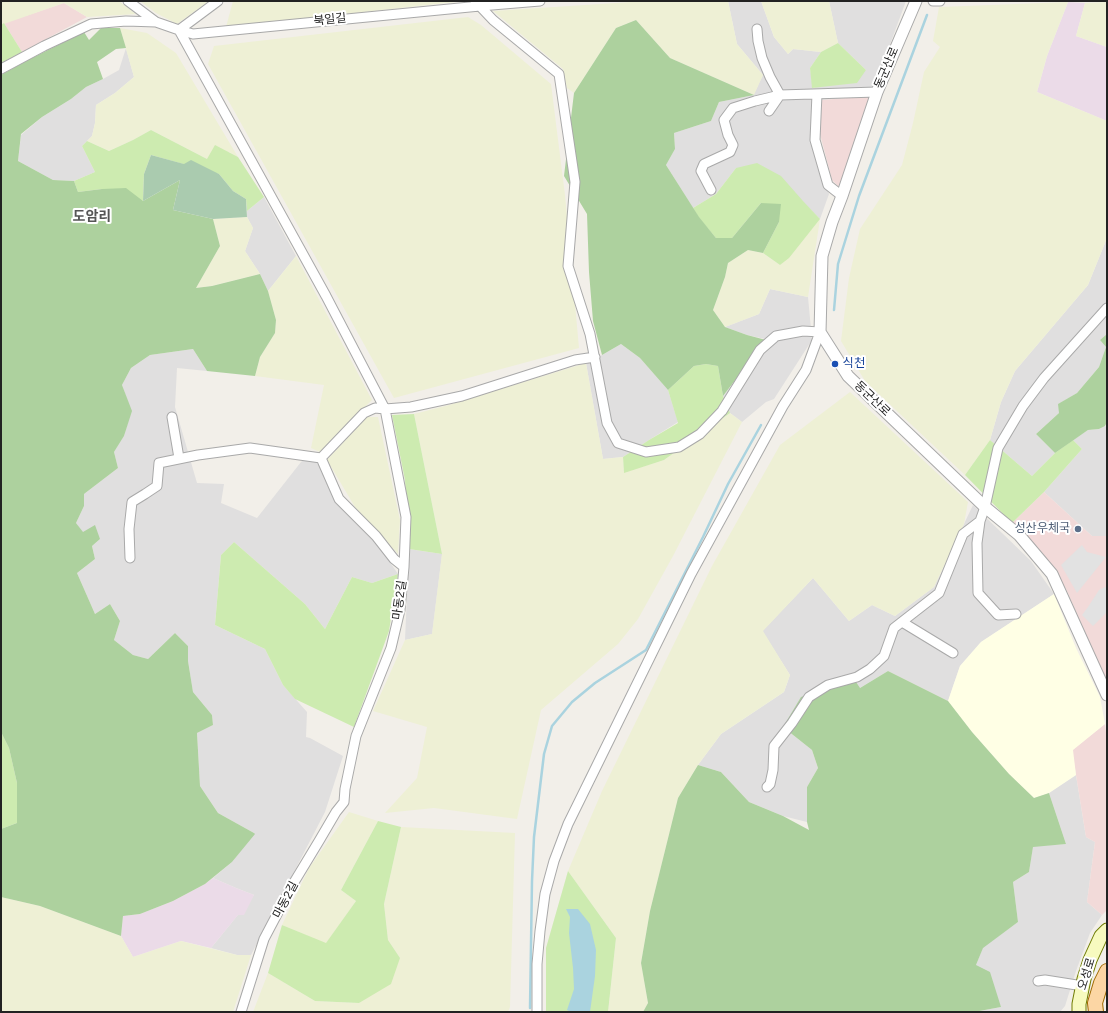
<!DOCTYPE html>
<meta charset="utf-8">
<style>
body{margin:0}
#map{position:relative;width:1108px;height:1013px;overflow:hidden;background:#f2efe9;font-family:Helvetica,sans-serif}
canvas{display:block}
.frame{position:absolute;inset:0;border:2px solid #222;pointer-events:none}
</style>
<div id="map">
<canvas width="1108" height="1013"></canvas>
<div class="frame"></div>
</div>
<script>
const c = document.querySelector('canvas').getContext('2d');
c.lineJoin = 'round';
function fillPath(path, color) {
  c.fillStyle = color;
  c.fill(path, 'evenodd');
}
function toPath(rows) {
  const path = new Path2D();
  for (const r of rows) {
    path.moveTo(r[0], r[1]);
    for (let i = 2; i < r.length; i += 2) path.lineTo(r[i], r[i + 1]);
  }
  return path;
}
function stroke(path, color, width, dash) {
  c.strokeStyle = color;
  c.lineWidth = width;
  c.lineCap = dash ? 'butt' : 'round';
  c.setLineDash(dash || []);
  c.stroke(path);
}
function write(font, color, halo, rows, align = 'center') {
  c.font = font + ' Helvetica,"Noto Sans KR",sans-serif';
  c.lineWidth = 4;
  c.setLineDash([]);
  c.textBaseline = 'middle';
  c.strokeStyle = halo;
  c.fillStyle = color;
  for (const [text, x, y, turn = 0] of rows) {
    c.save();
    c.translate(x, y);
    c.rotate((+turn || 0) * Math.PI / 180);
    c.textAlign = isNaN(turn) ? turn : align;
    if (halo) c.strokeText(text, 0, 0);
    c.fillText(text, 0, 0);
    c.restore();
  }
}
fillPath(toPath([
 [728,1,761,1,774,37,788,54,793,49,821,52,810,68,813,88,866,70,838,43,829,1,906,1,871,96,822,100,810,137,829,194,820,219,803,202,736,168,716,194,693,208,666,165,675,149,674,133,711,121,719,102,753,95,763,75,737,44],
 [126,48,134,77,115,93,96,105,95,123,92,136,82,146,95,172,74,181,53,180,18,161,21,135,42,117,71,99,86,87,103,79,119,70],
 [264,197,296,256,268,291,260,274,245,251,253,228,247,217,247,211],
 [1107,238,1107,334,1100,340,1106,347,1099,367,1077,393,1059,404,1059,413,1036,434,1055,453,1032,476,990,440,1001,402,1015,371,1088,285],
 [770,289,808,297,812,340,774,399,766,402,742,422,730,413,723,396,753,358,765,339,747,335,725,327,759,314],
 [621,344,640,358,668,390,678,422,649,440,623,457,603,459,586,363,602,355],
 [193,349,207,371,177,368,175,407,197,483,224,484,221,503,257,518,301,462,313,452,334,500,377,543,398,574,372,583,352,577,325,629,305,604,234,542,221,555,215,625,265,649,283,685,307,712,306,737,310,738,343,756,325,812,251,955,237,955,211,948,254,895,236,888,213,878,232,862,254,833,218,813,200,786,197,733,213,725,212,715,193,692,188,661,188,646,175,633,148,659,133,655,114,640,120,621,110,604,95,614,77,573,95,559,92,546,100,539,82,532,76,523,84,506,84,494,118,468,114,452,124,436,131,411,122,385,131,368,150,355],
 [1105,426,1107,428,1107,536,1092,536,1044,492,1082,449,1073,440,1088,430,1099,429],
 [973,505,1031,561,1054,594,981,642,960,666,948,701,888,671,860,688,783,727,812,750,818,768,807,787,807,822,783,816,749,802,721,772,698,765,721,734,784,692,790,675,762,631,813,578,849,621,872,605,895,616,934,587],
 [409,549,442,554,432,634,405,640],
 [1076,775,1086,837,1095,842,1087,902,1102,915,1090,933,1076,971,1065,1006,1060,1012,974,1012,1001,1007,976,965,983,947,1018,922,1013,882,1029,872,1033,846,1066,844,1049,793]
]), '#e0dfdf');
fillPath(toPath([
 [64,3,87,17,22,52,4,23],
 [871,96,839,187,832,180,820,134,822,100],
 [1044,492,1092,536,1107,536,1107,683,1066,589,1038,549,1012,523],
 [1105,724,1107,741,1107,910,1102,915,1087,902,1095,842,1086,837,1072,750]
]), '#f2dad9');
fillPath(toPath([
 [1068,2,1085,3,1076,36,1107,47,1107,121,1037,92,1047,56],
 [213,878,236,888,254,895,244,915,238,915,211,948,181,941,133,957,121,936,123,916,140,914,173,901,205,884]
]), '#ebdbe8');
fillPath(toPath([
 [1054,594,1076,648,1100,697,1105,724,1073,750,1076,775,1049,793,1034,798,1009,774,972,732,948,701,960,666,981,642]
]), '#ffffe5');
fillPath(toPath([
 [1,1,119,1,136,14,87,17,64,3,1,25],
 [140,1,209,1,177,24,156,13],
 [233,1,455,1,456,2,226,27],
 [646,1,728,1,737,44,763,75,754,95,670,58,636,20,616,28,574,93,567,88,563,69,493,11],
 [761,1,829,1,838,43,821,52,793,49,788,54,774,37],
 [1068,2,1047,56,1037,92,1107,121,1107,238,1088,285,1015,371,1001,402,990,440,965,475,865,381,841,341,849,278,860,229,902,165,913,123,924,72,940,47,933,41,939,7],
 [1107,2,1107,47,1076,36,1085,3],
 [468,17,481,25,551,84,565,195,579,348,394,398,208,64,214,46],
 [120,28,147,33,176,53,238,157,229,152,207,159,151,130,133,140,109,151,87,141,92,136,95,123,96,105,115,93,134,77],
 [247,217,253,228,245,251,260,274,212,286,196,288,220,246,213,219],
 [820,219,808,297,770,289,759,314,725,327,713,310,725,277,728,263,748,250,763,253,780,265],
 [296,256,372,400,320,452,311,448,324,385,255,376,260,357,275,333,276,320,268,291],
 [586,363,603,459,623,457,624,472,664,460,730,413,742,422,673,556,638,619,618,644,541,710,517,819,434,808,385,813,417,778,427,727,373,711,405,640,432,634,442,554,414,414,449,405],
 [850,392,968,502,964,524,934,587,895,616,872,605,849,621,813,578,763,631,790,675,784,692,721,734,698,765,678,798,650,911,641,963,648,1003,643,1012,608,1012,616,938,568,871,602,791,712,566,780,445],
 [367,417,378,417,400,520,398,554,355,507,327,460],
 [349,812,378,821,341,890,356,901,326,944,282,925,309,868],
 [401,827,515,833,510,1007,508,1012,253,1012,268,973,315,1001,359,1003,400,958,388,940,384,904],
 [1,897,40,906,121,936,133,957,181,941,237,955,251,955,233,1012,1,1012]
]), '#eef0d5');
fillPath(toPath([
 [4,23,22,52,1,63,1,25],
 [838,43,866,70,857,83,812,88,810,68,821,52],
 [151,130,207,159,215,145,238,157,264,197,247,211,246,199,233,191,219,174,151,155,144,174,143,201,102,189,78,192,74,181,95,172,82,146,87,141,109,151,133,140],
 [757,163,781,176,803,201,820,219,789,258,780,265,763,253,779,222,761,203,732,238,716,238,699,218,693,208,716,194,736,168],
 [706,364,718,366,723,396,730,413,664,460,624,473,623,457,649,440,678,423,668,390,694,366],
 [414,414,442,554,409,549,405,480,392,415],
 [990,440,1032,476,1055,453,1073,440,1082,449,1044,492,1012,523,965,475],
 [234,542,305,604,325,629,352,577,372,583,398,574,389,631,354,727,295,699,283,685,265,649,215,625,221,555],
 [1,732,9,748,17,783,17,823,1,829],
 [378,821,401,827,384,904,388,940,400,958,391,984,359,1003,315,1001,268,973,282,925,326,943,356,901,341,890],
 [568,871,616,938,608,1012,546,1012,546,948]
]), '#cdebb0');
fillPath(toPath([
 [636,20,670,58,754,95,719,102,711,121,674,133,675,149,666,165,699,217,716,238,732,238,761,203,781,204,779,222,763,253,748,250,728,263,725,277,713,310,725,327,747,335,766,340,723,396,718,366,706,364,694,366,668,390,640,358,621,344,602,355,593,321,589,272,587,214,564,176,574,93,616,28],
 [101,28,120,28,126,48,116,49,97,62,103,79,86,87,71,99,42,117,21,134,18,161,53,180,74,181,78,192,102,189,126,188,143,201,180,180,173,210,213,219,220,246,196,288,212,286,260,274,268,291,276,320,275,333,260,357,255,376,207,371,193,349,150,355,131,368,122,385,132,411,124,436,114,452,118,468,84,494,84,506,76,523,83,532,95,525,100,539,92,546,95,559,77,573,95,614,110,604,120,621,114,640,133,655,148,659,175,633,188,646,188,661,193,692,212,715,213,725,197,733,200,786,218,813,254,833,255,834,232,862,205,884,173,901,140,914,123,916,121,936,40,906,1,897,1,829,17,823,17,783,9,748,1,732,1,75,26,61,84,32,89,40],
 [1107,334,1107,422,1105,426,1099,429,1088,430,1055,453,1036,434,1059,413,1058,404,1077,393,1099,367,1106,347,1100,340],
 [888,671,948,701,972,732,1009,774,1034,798,1049,793,1066,844,1033,847,1029,872,1013,882,1018,922,983,948,976,965,990,972,1001,1007,974,1012,643,1012,648,1003,641,963,650,911,678,798,698,765,721,772,749,802,783,816,809,830,807,822,807,787,818,768,812,750,783,727,801,697,854,679,860,688]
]), '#add19e');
fillPath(toPath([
 [151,155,184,164,191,160,219,174,233,191,246,199,247,217,213,219,173,210,180,180,143,201,144,174]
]), '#aacbaf');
fillPath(toPath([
 [1082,545,1087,552,1106,557,1077,593,1061,565],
 [1105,587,1107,588,1107,612,1093,626,1082,615,1088,607,1099,590]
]), '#e2e2e2');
fillPath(toPath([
 [566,909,578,909,590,924,596,950,595,976,590,1012,571,1012,567,1010,574,989,573,968,569,933,570,917]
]), '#aad3df');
stroke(toPath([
 [834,310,838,264,859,196,927,15],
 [530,1008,532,881,534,837,544,754,552,726,572,702,595,683,646,650,703,537,728,484,761,425]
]), '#aad3df', 2.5);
const minor = toPath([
 [128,1,156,22,179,30,193,34,480,6,540,1],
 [218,1,179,30,326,296,385,409,406,517,404,567],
 [475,1,493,20,559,74,575,182,568,266,590,334,607,423,618,443,646,452,679,447,700,434,722,411,760,350,776,336,803,331,820,332,806,370,783,406,691,574,568,824,554,861,545,894,540,931,537,964,537,1012],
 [933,1,940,1],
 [1,69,44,46,91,24,126,21,156,22],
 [817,94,815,140,828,185,842,196],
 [769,111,780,95,877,92],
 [711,190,701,171,704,164,730,152,733,145,728,135,724,120,733,108,755,101,780,95,770,77,762,58,758,41,757,29],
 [172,417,179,458],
 [321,458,364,413,375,408,385,409,411,407,462,396,575,360,595,357],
 [130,558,129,529,132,502,145,494,157,486,159,463,198,455,250,448,321,458,339,499,376,536,394,559,404,567,400,610,391,648,356,736,345,789,344,802,336,812,319,841,293,884,264,939,241,1012],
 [1016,614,998,615,978,593,977,543,980,521,985,507,998,448,1023,406,1044,378,1107,308],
 [902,622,953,653],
 [767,787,770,784,773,770,774,746,792,723,809,697,828,685,857,677,870,669,884,656,894,628,939,593,963,534,980,521],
 [1038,981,1045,980,1083,986]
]);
const tertiary = toPath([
 [916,1,877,92,842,196,832,222,822,256,820,332,848,376,985,507,1019,535,1052,574,1107,695]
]);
const secondary = toPath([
 [1079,1012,1079,1004,1084,979,1090,960,1101,936,1107,930]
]);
const primary = toPath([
 [1096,1012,1095,1003,1101,983,1107,971]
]);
stroke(minor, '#a9a9a9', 11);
stroke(tertiary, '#a9a9a9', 13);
stroke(secondary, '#707d05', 15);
stroke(primary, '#a06b00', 16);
stroke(minor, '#fff', 9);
stroke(tertiary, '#fff', 11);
stroke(secondary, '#f7fabf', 13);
stroke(primary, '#fcd6a4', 14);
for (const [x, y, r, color] of [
 [835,364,4,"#1a4fb4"],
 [1078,529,4,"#5c6f8a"]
]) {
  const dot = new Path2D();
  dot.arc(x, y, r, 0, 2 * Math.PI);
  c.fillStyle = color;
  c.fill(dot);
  stroke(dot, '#fff', 1.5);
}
write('12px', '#222', '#fff', [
 ["북일길",330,20,-6],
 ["동군산로",887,68,-67],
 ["동군산로",872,399,44],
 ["마동2길",400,600,-82],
 ["마동2길",286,900,-62],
 ["오성로",1087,974,-73]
]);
write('12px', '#164399', '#fff', [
 ["식천",843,364]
], 'left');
write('12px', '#4e5e75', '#fff', [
 ["성산우체국",1070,529]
], 'right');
write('bold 14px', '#555', '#fff', [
 ["도암리",92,217]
]);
</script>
